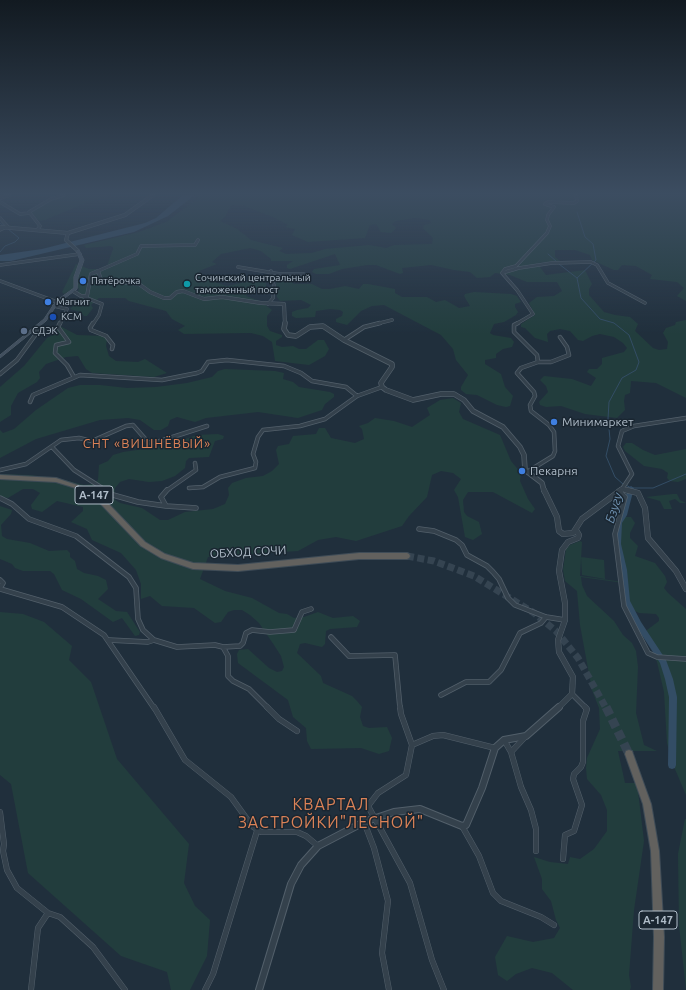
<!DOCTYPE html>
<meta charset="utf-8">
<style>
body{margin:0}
canvas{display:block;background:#202f3c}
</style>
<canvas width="686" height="990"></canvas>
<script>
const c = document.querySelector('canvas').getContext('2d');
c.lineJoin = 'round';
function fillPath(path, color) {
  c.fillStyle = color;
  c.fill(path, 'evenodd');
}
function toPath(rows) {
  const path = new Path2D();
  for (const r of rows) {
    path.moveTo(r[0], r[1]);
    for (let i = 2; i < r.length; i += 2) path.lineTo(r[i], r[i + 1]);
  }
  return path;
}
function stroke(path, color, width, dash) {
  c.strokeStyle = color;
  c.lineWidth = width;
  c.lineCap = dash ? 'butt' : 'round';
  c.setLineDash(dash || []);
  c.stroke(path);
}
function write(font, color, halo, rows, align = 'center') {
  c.font = font + ' Ubuntu,sans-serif';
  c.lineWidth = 3;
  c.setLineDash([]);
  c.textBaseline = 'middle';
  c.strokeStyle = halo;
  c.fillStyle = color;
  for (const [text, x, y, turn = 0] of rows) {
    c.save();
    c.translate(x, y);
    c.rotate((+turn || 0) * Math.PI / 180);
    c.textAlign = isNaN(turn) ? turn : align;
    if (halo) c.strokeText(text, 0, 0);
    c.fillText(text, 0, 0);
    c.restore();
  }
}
fillPath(toPath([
 [68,195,112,195,83,204,45,220,40,221,30,213,52,199],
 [197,195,686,195,686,301,677,296,684,288,677,282,650,279,652,275,636,266,622,265,618,270,614,270,592,260,590,255,575,250,555,250,555,257,560,261,537,263,546,275,585,270,592,284,589,289,589,295,604,312,615,315,630,317,638,324,635,331,653,348,659,350,667,349,668,342,663,333,666,328,675,325,676,322,686,320,686,398,656,383,631,381,630,393,625,395,624,401,625,410,617,418,585,414,561,406,546,407,540,405,539,402,548,392,546,386,540,380,544,376,572,379,591,386,596,378,587,372,589,369,597,369,602,364,602,358,624,352,627,348,623,343,614,337,600,334,592,336,583,341,578,340,570,331,560,329,550,331,547,334,548,342,535,338,525,328,521,327,521,324,535,315,529,303,537,297,554,296,562,291,557,282,527,282,510,275,495,273,490,277,477,278,470,272,454,270,431,265,402,268,403,273,400,274,376,265,367,265,342,269,329,274,316,274,312,272,314,269,340,265,335,254,290,269,287,268,287,265,293,261,271,261,271,259,261,251,250,248,221,254,212,262,217,264,199,271,203,278,227,286,251,281,261,281,266,283,266,287,248,292,246,296,260,301,272,310,267,316,267,326,270,331,282,335,282,337,276,341,276,345,282,347,293,346,299,349,306,349,318,340,324,340,329,349,325,356,309,365,275,361,272,342,263,336,251,333,184,334,178,330,185,326,172,319,166,311,129,301,125,298,99,298,91,305,93,308,87,316,84,316,81,312,70,309,81,298,78,292,79,288,75,288,64,294,62,292,76,264,89,269,100,269,107,266,113,249,113,247,110,246,86,248,84,245,139,232,166,222,185,208,198,198],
 [231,205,245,206,275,218,288,225,285,227,295,229,292,235,308,242,365,238,370,225,376,224,381,232,391,233,396,228,392,224,396,221,415,218,430,220,431,223,424,225,423,228,433,238,432,244,394,245,386,248,369,245,325,249,312,253,286,254,279,251,283,248,251,240,237,229,220,221,225,217],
 [278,277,288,279,294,284,312,284,322,289,330,289,345,286,359,289,363,284,368,284,395,289,395,293,402,297,427,297,436,302,445,300,459,308,470,306,464,296,465,294,474,292,511,294,517,296,521,302,515,304,515,307,518,312,516,315,504,322,494,324,490,333,493,335,511,338,514,342,512,347,503,349,496,354,496,358,485,360,485,364,501,374,505,387,513,396,510,406,506,407,497,405,477,395,466,394,461,390,461,387,468,375,456,360,453,349,441,335,384,305,372,306,361,311,347,325,336,322,336,319,342,316,343,312,340,310,330,309,316,311,315,317,296,318,292,316,292,312,297,310,308,308,311,305,301,300,280,301,277,297,276,279],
 [60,326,77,335,104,336,107,339,106,346,109,356,116,361,138,362,145,359,167,373,154,377,92,373,86,369,78,356,66,357,46,364,39,372,40,378,37,382,18,393,11,406,11,415,0,422,0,387,24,366,47,338,53,335],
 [225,369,275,371,284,373,283,379,293,382,299,387,330,392,334,394,334,397,325,404,322,410,298,418,258,412,206,418,195,422,177,417,170,420,168,426,161,430,154,430,140,420,128,418,100,420,36,439,0,458,0,430,3,433,14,429,36,410,68,388,80,385,100,385,127,388,156,387,187,383,212,377,218,371],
 [453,398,461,403,459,412,463,419,500,435,511,461,521,473,520,481,528,499,535,509,532,513,493,492,468,492,463,500,464,512,467,516,479,522,482,534,473,540,465,537,458,497,454,490,461,479,453,473,441,471,432,475,427,497,409,516,402,526,356,541,336,537,318,540,298,551,208,557,200,579,225,591,252,598,279,613,287,614,294,618,304,617,318,612,333,618,353,616,360,621,357,627,330,629,326,631,325,644,322,647,305,643,300,644,297,653,321,676,323,683,352,696,357,701,362,707,360,717,363,726,369,728,387,727,392,738,389,751,379,754,361,748,311,749,307,741,306,728,293,717,288,700,238,663,237,654,239,650,248,649,269,668,277,672,282,671,284,667,281,656,274,645,259,623,250,615,242,610,234,610,228,612,221,622,215,623,194,608,162,606,150,596,141,599,141,584,136,570,121,553,92,540,87,529,71,522,83,511,83,507,57,501,42,512,32,509,31,505,40,493,33,489,23,489,8,498,0,496,0,474,29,475,57,478,84,485,92,484,98,480,99,465,108,461,113,455,123,452,165,446,197,435,218,434,224,436,223,439,215,441,209,457,189,458,186,461,185,468,175,476,162,481,149,482,129,479,120,482,115,488,114,499,120,503,142,508,160,520,168,520,185,512,213,509,225,504,229,495,228,488,232,483,246,478,263,476,272,471,279,464,276,450,278,446,289,444,293,436,316,434,319,428,325,428,331,438,355,443,364,439,362,429,359,426,368,423,375,418,394,421,412,427,430,415,427,408,440,400],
 [626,443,632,443,643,450,655,455,686,449,686,479,678,482,670,481,667,478,668,473,662,469,644,466,625,451,623,447],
 [673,494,677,494,680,500,686,503,680,503,675,499,669,501,672,509,664,509,660,501,646,497],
 [0,506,12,510,11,514,1,525,2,536,7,539,30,543,49,551,67,550,70,553,70,557,75,561,77,569,84,573,98,576,106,580,108,589,98,599,116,611,127,612,140,632,139,635,135,636,122,618,113,622,81,599,62,590,54,574,50,571,23,571,15,568,12,564,0,559],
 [622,517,631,517,635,523,630,533,630,538,638,546,635,556,655,563,665,576,667,582,664,588,668,593,686,609,686,795,672,762,667,743,664,692,657,662,647,635,647,630,659,621,659,618,656,614,639,613,633,610,628,603,624,583,581,577,582,585,587,596,614,621,623,635,632,643,636,651,638,667,636,713,644,745,657,751,618,751,625,783,637,783,644,841,634,910,629,975,631,987,630,990,573,990,552,973,532,968,516,974,507,981,498,975,495,957,507,936,533,942,554,938,560,928,556,920,551,901,542,889,542,879,534,857,550,862,568,864,570,857,580,859,594,849,607,831,607,810,601,795,587,779,586,768,587,758,600,729,599,708,592,690,580,625,577,591,565,581,563,570,566,549,570,545,580,541,582,542,580,576,623,582,616,536,618,525],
 [581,557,604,560,605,579,582,575],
 [0,612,23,614,44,622,72,646,69,660,91,682,117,759,189,844,184,883,195,906,210,920,207,956,190,990,171,990,167,972,121,956,28,873,11,784,0,775],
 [685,819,686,819,686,990,679,925,678,854]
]), '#223d3d');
fillPath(toPath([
 [183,195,195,195,168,216,134,232,11,261,0,261,0,255,42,249,145,223,156,218]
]), '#334d65');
stroke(toPath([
 [577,212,585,237,593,244,596,260,577,278,581,298,600,319,614,323,629,335,639,362,636,370,622,378,609,402,608,419,610,439,606,456,615,477,623,484],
 [0,223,4,226],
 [0,252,5,246,15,242,19,238,8,229],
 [548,254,557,262],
 [559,264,577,278],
 [626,485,631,488,653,488,686,474]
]), '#334d65', 1);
fillPath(toPath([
 [631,486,634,488,627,515,622,523,621,544,627,570,630,601,641,622,666,660,673,679,677,697,676,765,675,768,672,769,669,768,668,765,669,697,665,679,660,663,636,626,624,601,621,570,615,544,616,523,621,515,628,488,631,486]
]), '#334d65');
stroke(toPath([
 [407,556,434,561,474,576,534,613,556,631,578,658,606,708]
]), '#354451', 7, [7, 3.5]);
stroke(toPath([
 [606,707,629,754]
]), '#354451', 9, [9, 4.5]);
const minorFar3 = toPath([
 [0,202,20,214,30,213],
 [30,213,29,212,51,199,64,195],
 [30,213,40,226,38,229],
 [0,218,8,227],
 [0,230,4,228],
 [0,265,80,254],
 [238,267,280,274,304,274],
 [98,271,137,254,141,246,195,245,198,240],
 [502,273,517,290,533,314,516,324],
 [502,273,519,268,552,263,591,262,597,265,608,283,645,303],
 [502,273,505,269,516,266,547,233,550,226,547,220,548,215,554,207,545,204,548,202,574,203,577,201,576,195],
 [0,281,57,302],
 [84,297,102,304,99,315,93,324],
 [268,304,273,298,274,285,270,277,271,271],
 [54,306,67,309,60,324],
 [376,324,392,320]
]);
const minorFar2 = toPath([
 [60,323,58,327,69,342,56,345,55,353,67,365,74,377],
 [93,323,90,328,91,330,106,336,113,345,112,349],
 [518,323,514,325,514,332,537,355,538,362,521,368,517,373,534,392,535,396,530,405,531,411,549,425,554,432,555,451,553,456,527,472],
 [344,340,364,327,380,323],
 [538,362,551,362,569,355,567,347,560,337],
 [0,374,17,360,36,334,37,331,34,329],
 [30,402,33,395,80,375,162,380,197,373,202,371,208,362,227,360,284,366,301,373,312,381,346,387,357,396],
 [52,447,74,470,107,491],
 [0,470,26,464,61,440,79,438,92,441,126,426,133,425,148,442,154,443,207,426],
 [189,488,203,487,220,477,255,468,256,462,253,454,258,437,263,430,300,426,325,419,357,396,382,387],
 [622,489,632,474,618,446,622,431,634,426,686,418],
 [166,491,196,470,195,463]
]);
const minorFar1 = toPath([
 [106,490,113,495,138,502,166,506],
 [167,490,161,497,166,506,196,508],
 [620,492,625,497,615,534,624,606,648,653,657,657,686,659],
 [0,498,12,504,29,519,76,536,129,577,136,588,138,619,143,630,154,640,177,647,215,645,223,647,228,656,228,676,233,681,249,689,268,708],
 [419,529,434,531,456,540,462,545,467,555,487,566,493,572,499,579,508,598,515,605,546,617,565,620],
 [0,580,3,583,0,588],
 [0,589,62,607,104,635,154,708],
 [331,637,349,656,395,655,400,708],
 [109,640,148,642,154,640],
 [223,647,240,646,243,643,246,633,252,630,270,632,294,630,302,612,311,609],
 [572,694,586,708],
 [441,695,466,682,489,682,501,670,520,633,541,623,546,617]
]);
const minor = toPath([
 [154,707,185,760,231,797,252,826,261,832,297,832,306,836,318,846],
 [267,707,279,719,297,731],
 [400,707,401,714,412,745,406,775,378,793,368,806,410,883,432,960,444,990],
 [504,740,511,752,521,787,531,810,536,829,536,851],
 [412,745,433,736,443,735,495,748],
 [511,752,525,737],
 [0,812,4,844,3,851,7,870,17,888,48,913,60,917,93,947,125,990],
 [364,822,374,848,388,901,382,953,389,990],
 [462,826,479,856,493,893,501,901,541,917,554,925],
 [563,859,565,835,574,831,582,805,573,779,574,774,581,767,583,762,583,721,587,709,585,707],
 [31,990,38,928,48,913],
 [205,990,213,974,257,831]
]);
const tertiaryFar3 = toPath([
 [0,198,9,195],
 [0,227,68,233],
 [78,251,66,240,68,233,125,215,153,195],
 [73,291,81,296,87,296,91,274,98,271,101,280,139,284,150,292,164,298,170,298,177,292,183,291,204,299,222,297,261,303,284,304,285,324]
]);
const tertiaryFar2 = toPath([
 [285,323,284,329,288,335,296,336,310,327,323,326,344,340,392,364,392,367,381,383,382,387,386,390,413,400,441,394,454,394,464,400,473,411,503,427,520,447,524,455,525,470,542,483,544,491],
 [619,491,622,489,630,491]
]);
const tertiaryFar1 = toPath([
 [544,490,557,517,559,531,563,534,573,533,582,519,621,490],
 [626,490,638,493,645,508,648,538,676,571,686,589],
 [558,708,572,694,573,677,559,652,558,640,565,620,565,603,559,571,562,550,568,542,578,538,579,535,576,530]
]);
const tertiary = toPath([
 [259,990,291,884,301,865,318,846,364,822,394,812,420,809,462,826,466,825,482,788,495,748,504,740,526,736,559,707]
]);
const secondary = toPath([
 [77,250,79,250,84,260,78,277,77,289,58,303,46,321,0,358,0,355,44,319,56,301,74,288,74,277,80,260,76,251,77,250]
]);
const trunk = toPath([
 [0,475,56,478,83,487,102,497,145,542,165,554,193,563,238,565,359,553,407,553,409,554,410,556,409,558,407,559,359,559,238,571,193,569,161,558,141,546,98,501,79,489,56,482,0,479,0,475],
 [629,750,632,751,633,754,651,804,659,851,664,937,663,990,653,990,654,937,651,851,643,804,625,754,626,751,629,750]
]);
stroke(minorFar3, '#525f6a', 3.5);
stroke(minorFar2, '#525f6a', 4.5);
stroke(minorFar1, '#525f6a', 5.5);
stroke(minor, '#525f6a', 6);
stroke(tertiaryFar3, '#525f6a', 4);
stroke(tertiaryFar2, '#525f6a', 5.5);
stroke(tertiaryFar1, '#525f6a', 6);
stroke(tertiary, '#525f6a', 8);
stroke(secondary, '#525f6a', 1);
stroke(trunk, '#3f4c57', 2);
stroke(minorFar3, '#34414c', 2.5);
stroke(minorFar2, '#34414c', 3);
stroke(minorFar1, '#34414c', 4);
stroke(minor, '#34414c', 5);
stroke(tertiaryFar3, '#34414c', 3);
stroke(tertiaryFar2, '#34414c', 4);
stroke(tertiaryFar1, '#34414c', 5);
stroke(tertiary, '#34414c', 6);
fillPath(secondary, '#42505f');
fillPath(trunk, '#62615e');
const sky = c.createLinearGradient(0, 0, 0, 334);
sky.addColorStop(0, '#121a21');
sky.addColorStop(0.58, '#3c4d61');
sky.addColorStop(1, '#3c4d6100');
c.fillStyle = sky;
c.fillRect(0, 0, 686, 334);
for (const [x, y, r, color] of [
 [83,281,4,"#3f7fe0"],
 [187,284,4,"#0f9aa8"],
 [48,302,4,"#3f7fe0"],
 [53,317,4,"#1a4fb4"],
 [24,331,4,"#5c6f8a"],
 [554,422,4,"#3f7fe0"],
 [522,471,4,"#3f7fe0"]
]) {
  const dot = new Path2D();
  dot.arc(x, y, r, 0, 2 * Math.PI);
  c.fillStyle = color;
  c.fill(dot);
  stroke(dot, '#1a2631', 1.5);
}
write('10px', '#afbcc8', '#1a2631', [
 ["Сочинский центральный",195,278],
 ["таможенный пост",195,290],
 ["Пятёрочка",91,281],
 ["Магнит",56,302],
 ["КСМ",61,317],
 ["СДЭК",32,331]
], 'left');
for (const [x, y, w] of [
 [94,495,38],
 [658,920,38]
]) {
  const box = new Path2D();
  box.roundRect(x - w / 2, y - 9, w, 18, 3);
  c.fillStyle = '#1a2631';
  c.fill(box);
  stroke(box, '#afbcc8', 1);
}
write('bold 11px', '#afbcc8', null, [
 ["А-147",94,495],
 ["А-147",658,920]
]);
write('12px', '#afbcc8', '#1a2631', [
 ["Минимаркет",562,422],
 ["Пекарня",530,471]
], 'left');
write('12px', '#afbcc8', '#1a2631', [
 ["ОБХОД СОЧИ",248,552,-3]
]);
c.letterSpacing = '1px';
write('13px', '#db8257', '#1a2631', [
 ["СНТ «ВИШНЁВЫЙ»",147,444]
]);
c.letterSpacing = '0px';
write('italic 13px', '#6e90ae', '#1a2631', [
 ["Бзугу",614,508,-73]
]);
c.letterSpacing = '1px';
write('16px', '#db8257', '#1a2631', [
 ["КВАРТАЛ",331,805],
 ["ЗАСТРОЙКИ\"ЛЕСНОЙ\"",331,823]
]);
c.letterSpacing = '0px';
</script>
